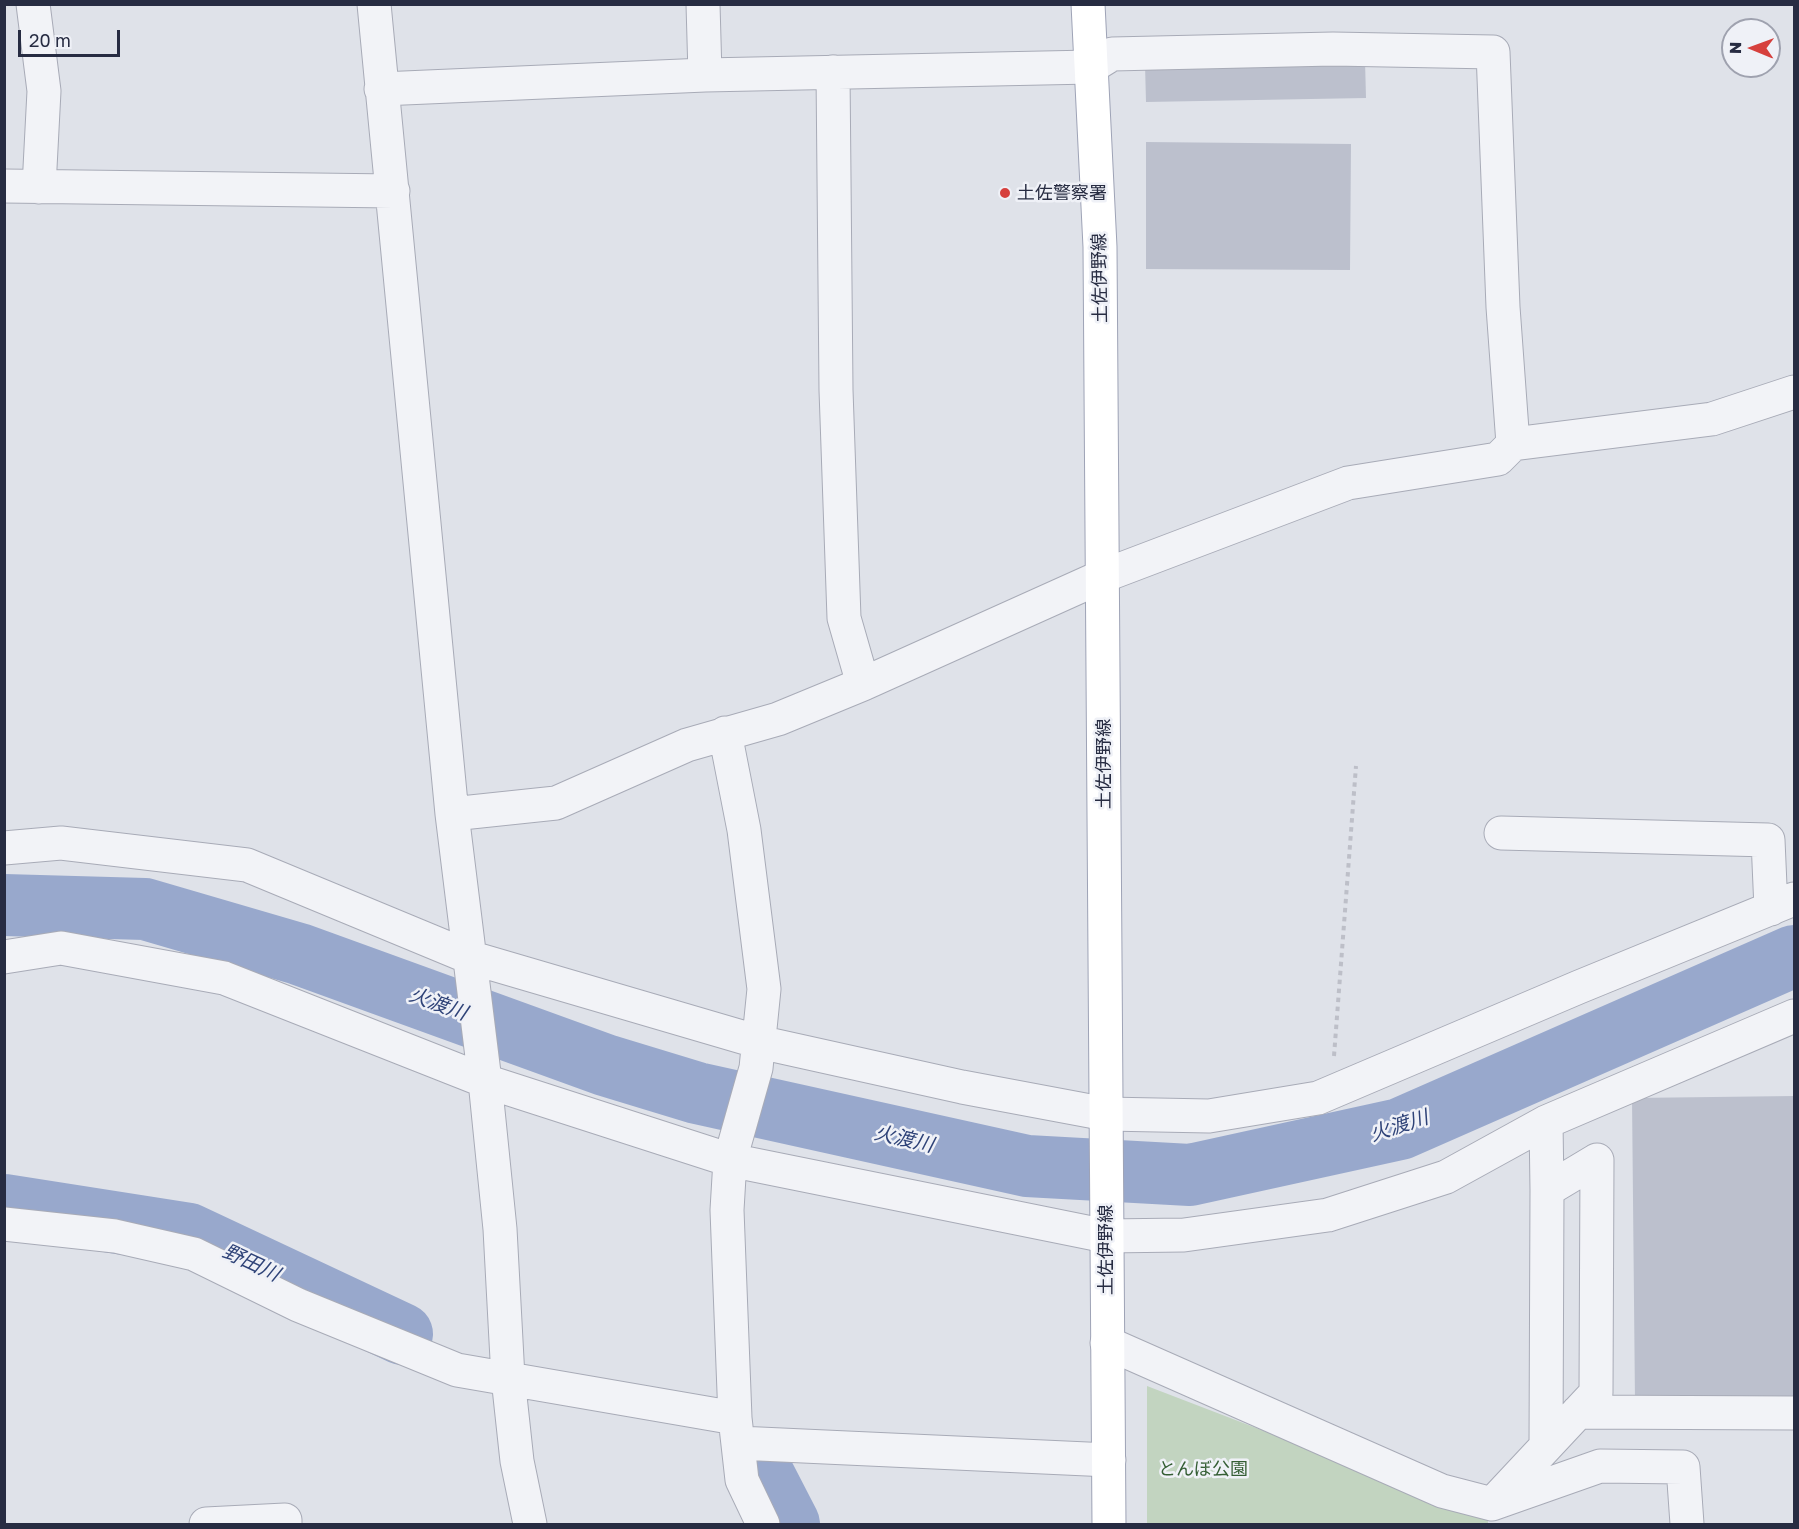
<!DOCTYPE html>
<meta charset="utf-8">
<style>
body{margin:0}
#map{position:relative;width:1799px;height:1529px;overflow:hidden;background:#dfe2e9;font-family:"Golos Text",sans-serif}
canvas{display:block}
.frame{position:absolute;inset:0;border:6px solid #272c42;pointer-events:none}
.north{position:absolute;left:1721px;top:18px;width:60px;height:60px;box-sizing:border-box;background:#eff1f7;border:2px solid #9fa2af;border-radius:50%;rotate:271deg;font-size:16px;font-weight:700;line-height:24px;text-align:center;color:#272c42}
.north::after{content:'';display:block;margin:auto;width:21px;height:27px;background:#d6403d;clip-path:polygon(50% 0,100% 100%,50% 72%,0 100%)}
.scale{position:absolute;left:18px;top:30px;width:102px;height:27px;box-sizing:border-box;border:3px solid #272c42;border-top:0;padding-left:8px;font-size:18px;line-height:21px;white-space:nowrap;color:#272c42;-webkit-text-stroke:4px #eff1f7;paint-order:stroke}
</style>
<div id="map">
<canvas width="1799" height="1529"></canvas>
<div class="frame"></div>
<div class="north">N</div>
<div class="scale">20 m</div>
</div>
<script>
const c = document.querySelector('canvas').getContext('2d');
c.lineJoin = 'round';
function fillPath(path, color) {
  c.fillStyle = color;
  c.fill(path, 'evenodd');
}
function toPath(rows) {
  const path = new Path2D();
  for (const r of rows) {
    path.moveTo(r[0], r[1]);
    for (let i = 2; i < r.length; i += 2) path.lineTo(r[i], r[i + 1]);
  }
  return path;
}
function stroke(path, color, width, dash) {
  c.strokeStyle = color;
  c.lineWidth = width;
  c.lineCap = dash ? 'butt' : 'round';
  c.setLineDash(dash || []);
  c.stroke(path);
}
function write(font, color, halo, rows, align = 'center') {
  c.font = font + ' "Golos Text","Noto Sans JP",sans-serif';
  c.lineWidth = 5;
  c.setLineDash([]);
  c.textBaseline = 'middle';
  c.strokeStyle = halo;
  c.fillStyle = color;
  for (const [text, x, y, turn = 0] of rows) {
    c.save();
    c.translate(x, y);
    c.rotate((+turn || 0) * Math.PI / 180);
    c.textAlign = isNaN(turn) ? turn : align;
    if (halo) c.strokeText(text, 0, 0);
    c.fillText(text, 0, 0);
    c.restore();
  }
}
fillPath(toPath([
 [1147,1386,1488,1517,1488,1524,1147,1524]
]), '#c2d4c0');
stroke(toPath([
 [4,905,145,909,299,954,605,1065,697,1093,1027,1166,1190,1175,1400,1129,1794,956],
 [4,1205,189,1234,402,1334],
 [757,1462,789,1524]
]), '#98a8cc', 62);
fillPath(toPath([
 [1365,60,1366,98,1146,102,1145,64],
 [1146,142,1351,144,1350,270,1146,269],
 [1794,1096,1794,1400,1635,1402,1632,1098]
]), '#bcc0cd');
const minor = toPath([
 [33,4,44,91,39,187],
 [374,4,452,814,485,1081,500,1229,508,1378,517,1461,530,1524],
 [703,4,705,75],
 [833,72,836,390,844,618,863,684],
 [381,89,705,75,1091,67,1112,54,1333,49,1493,52,1503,307,1513,444],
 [4,186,393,191],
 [725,733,744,830,764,989,756,1068,730,1160,727,1210,735,1418,742,1480,763,1524],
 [452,814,556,803,687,745,778,719,863,684,1103,576,1348,483,1498,459,1513,444,1712,419,1794,392],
 [1501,833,1768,840,1771,909],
 [4,848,61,843,247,865,469,957,759,1042,962,1087,1106,1114,1209,1116,1318,1098,1579,987,1794,899],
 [4,957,61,948,224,978,485,1081,730,1160,1106,1236,1184,1235,1328,1215,1446,1177,1546,1122,1794,1016],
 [1546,1122,1547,1190],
 [4,1224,115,1236,194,1254,298,1305,457,1370,735,1418],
 [1107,1343,1442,1491,1492,1504,1600,1466,1683,1467,1687,1524],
 [1578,1412,1794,1413],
 [738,1443,1109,1460],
 [1546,1446,1547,1190,1597,1160],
 [1495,1501,1596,1393,1597,1160],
 [206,1524,285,1520,285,1524]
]);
const major = toPath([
 [1088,4,1100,247,1109,1524]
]);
stroke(minor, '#a8abb7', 35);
stroke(major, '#9ea3b6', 35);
stroke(toPath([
 [1334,1056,1356,766]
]), '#bdbfc8', 4, [4.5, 4.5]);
stroke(minor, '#f2f3f7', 33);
stroke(major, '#fff', 33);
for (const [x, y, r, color] of [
 [1005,193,6,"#d6403d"]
]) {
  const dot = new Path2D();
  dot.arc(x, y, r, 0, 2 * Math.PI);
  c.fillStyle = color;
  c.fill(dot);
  stroke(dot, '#eff1f7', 2);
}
write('18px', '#272c42', '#eff1f7', [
 ["土佐警察署",1017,193]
], 'left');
write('18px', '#272c42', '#eff1f7', [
 ["土佐伊野線",1100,278,-91],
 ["土佐伊野線",1104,764,-90],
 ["土佐伊野線",1106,1250,-90]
]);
write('18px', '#345e34', '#eff1f7', [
 ["とんぼ公園",1203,1469]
]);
write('italic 20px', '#2f4378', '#eff1f7', [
 ["火渡川",438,1004,20],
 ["火渡川",1399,1126,-18],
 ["火渡川",904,1139,13],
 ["野田川",251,1263,25]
]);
</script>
